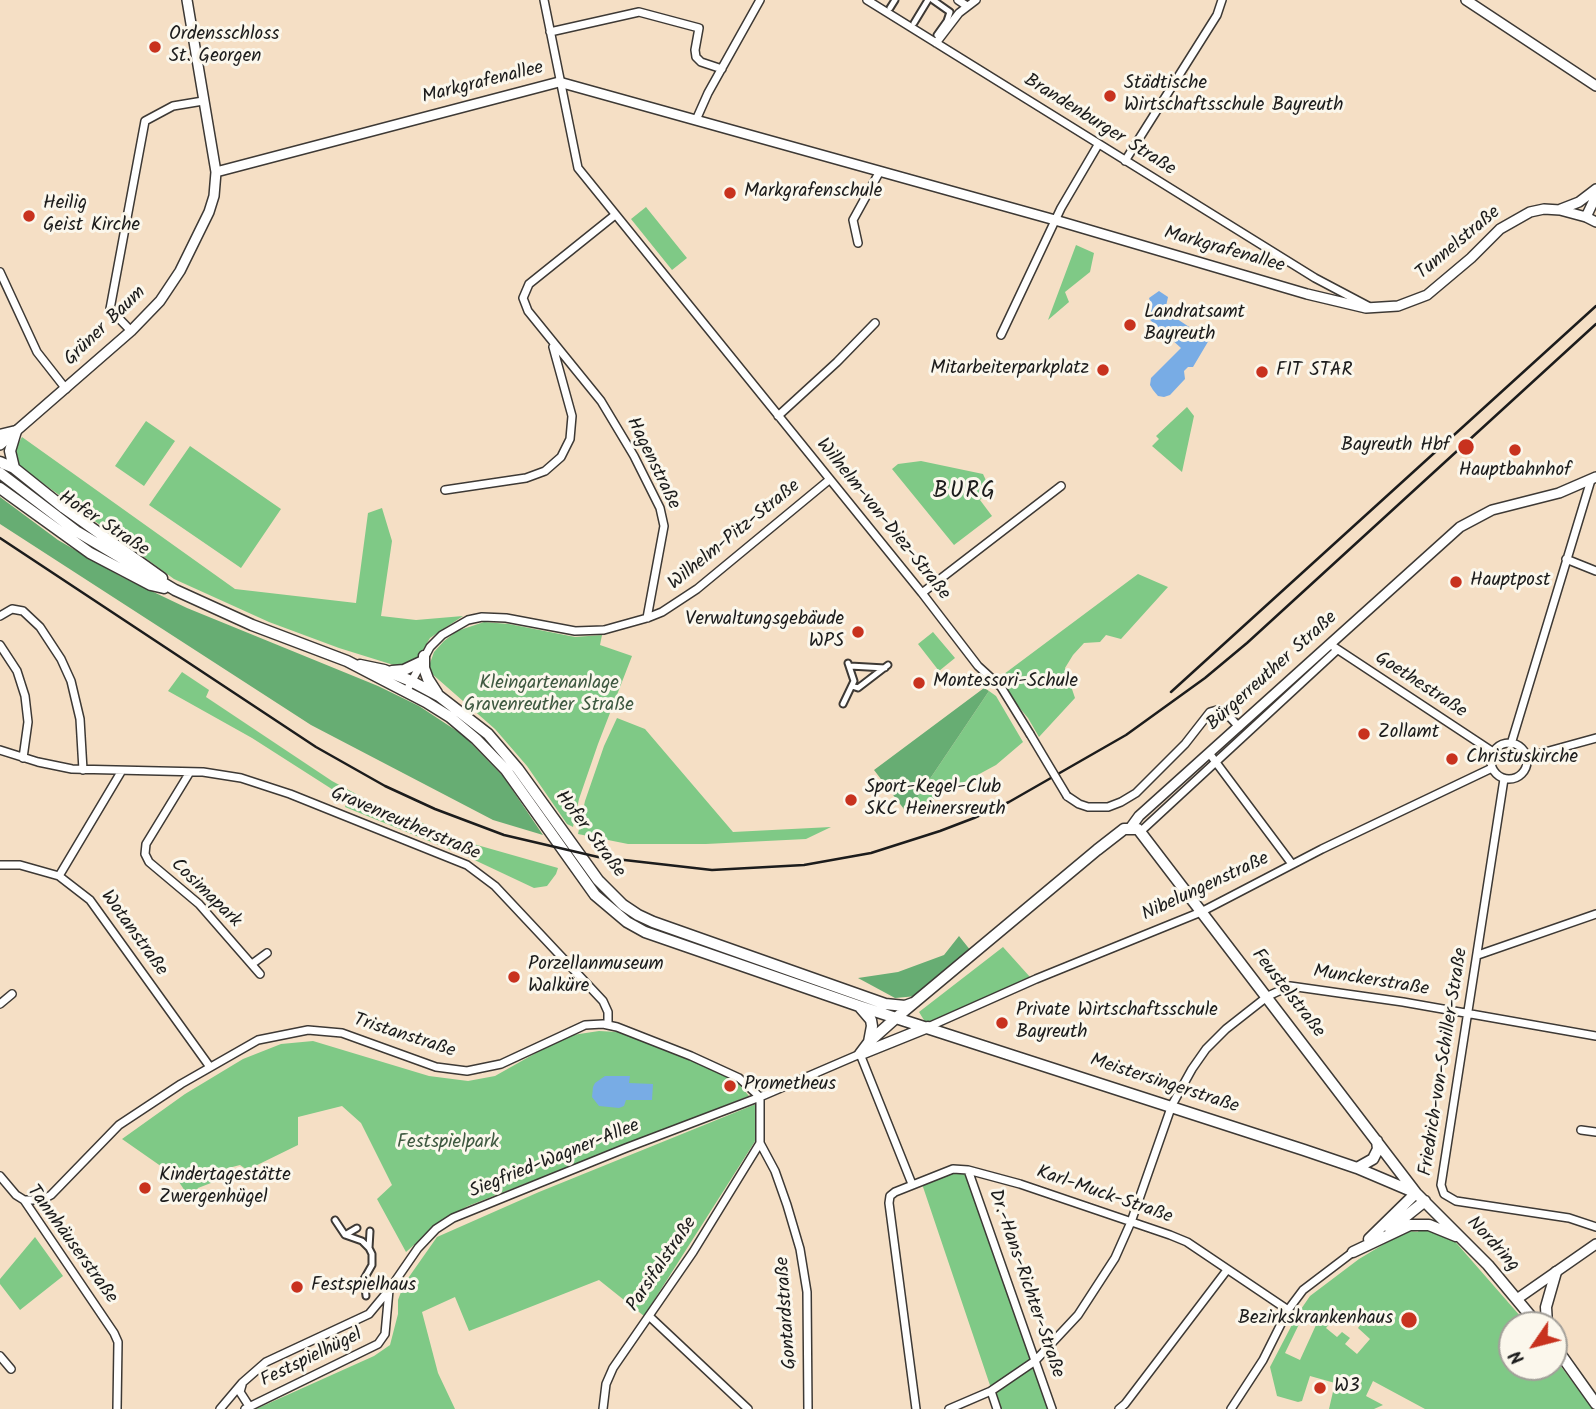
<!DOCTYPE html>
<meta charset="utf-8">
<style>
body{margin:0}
#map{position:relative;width:1596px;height:1409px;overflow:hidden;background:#f5dfc5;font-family:Kalam,sans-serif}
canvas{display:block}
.north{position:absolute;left:1498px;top:1311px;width:70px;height:70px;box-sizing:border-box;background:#fbf7ec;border:2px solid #a29f99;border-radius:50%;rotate:235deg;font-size:19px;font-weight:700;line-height:28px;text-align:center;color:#1c1c1c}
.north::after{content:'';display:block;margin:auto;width:24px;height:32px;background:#c8321e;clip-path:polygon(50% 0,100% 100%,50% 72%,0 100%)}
</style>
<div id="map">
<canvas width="1596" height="1409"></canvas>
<div class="north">N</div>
</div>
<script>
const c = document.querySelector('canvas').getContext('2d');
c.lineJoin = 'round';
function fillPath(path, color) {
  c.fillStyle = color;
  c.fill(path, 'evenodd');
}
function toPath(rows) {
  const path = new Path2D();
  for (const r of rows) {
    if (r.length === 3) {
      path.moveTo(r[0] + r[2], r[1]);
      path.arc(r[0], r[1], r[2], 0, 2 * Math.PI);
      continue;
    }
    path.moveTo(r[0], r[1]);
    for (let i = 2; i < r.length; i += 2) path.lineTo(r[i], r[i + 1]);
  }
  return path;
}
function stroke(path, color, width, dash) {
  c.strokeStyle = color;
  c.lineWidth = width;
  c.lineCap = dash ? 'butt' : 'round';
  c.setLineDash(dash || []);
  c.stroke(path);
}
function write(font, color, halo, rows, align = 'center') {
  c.font = font + ' Kalam,sans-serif';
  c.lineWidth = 6;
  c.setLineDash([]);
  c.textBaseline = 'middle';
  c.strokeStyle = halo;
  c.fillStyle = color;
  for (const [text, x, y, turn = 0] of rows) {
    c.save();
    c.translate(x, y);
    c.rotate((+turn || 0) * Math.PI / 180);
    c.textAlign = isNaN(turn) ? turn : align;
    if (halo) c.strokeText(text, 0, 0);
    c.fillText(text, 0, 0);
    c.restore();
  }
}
fillPath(toPath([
 [646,207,687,258,672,270,631,219],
 [1076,245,1094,253,1090,272,1065,292,1069,302,1048,320],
 [1187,407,1194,416,1182,472,1152,446,1159,439,1156,436],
 [146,421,175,441,144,486,115,466],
 [22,437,235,589,356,603,368,513,382,508,392,541,381,616,416,620,463,616,430,638,419,657,400,667,339,648,269,622,174,579,18,465,14,458,15,449],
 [190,446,281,509,241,568,149,505],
 [921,461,983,474,990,489,980,500,992,516,954,545,892,469,898,464],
 [1138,574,1168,587,1121,639,1106,635,1100,642,1084,643,1073,655,1065,668,1075,698,1039,737,1028,718,996,680],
 [484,622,509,624,575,637,602,635,600,645,632,656,598,744,579,799,573,827,567,824,527,766,495,729,431,673,429,666,434,652,444,641,457,631],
 [933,632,955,658,939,671,918,644],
 [182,672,209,690,206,697,332,781,369,801,470,843,558,868,556,874,547,886,534,888,466,856,345,807,347,801,338,793,252,738,168,691],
 [989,691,996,696,1023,742,996,765,907,813],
 [617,718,645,729,733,832,831,827,806,839,706,844,628,844,578,834,585,801,604,746],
 [1003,947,1030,977,927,1025,919,1012],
 [599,1031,618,1032,670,1051,736,1081,749,1096,468,1206,440,1222,406,1252,377,1199,392,1185,361,1123,342,1106,298,1117,298,1145,247,1170,240,1165,221,1170,214,1175,211,1183,198,1188,191,1200,175,1176,122,1139,185,1094,243,1059,281,1044,313,1041,429,1076,468,1081,495,1076,566,1036],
 [756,1104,760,1121,759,1135,644,1316,599,1280,469,1331,455,1297,422,1312,438,1373,455,1409,256,1409,374,1356,390,1345,398,1314,398,1300,404,1284,437,1237,539,1192],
 [954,1169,967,1170,1052,1409,998,1409,921,1181],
 [1420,1228,1452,1238,1528,1325,1512,1325,1512,1367,1554,1367,1554,1357,1593,1409,1425,1409,1373,1381,1366,1396,1383,1405,1374,1409,1329,1409,1335,1383,1310,1376,1302,1401,1298,1402,1277,1396,1270,1367,1297,1315,1310,1296,1359,1259,1394,1238,1409,1231,1418,1232],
 [1339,1312,1350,1321,1354,1318,1361,1324,1358,1328,1370,1339,1357,1354,1345,1344,1350,1338,1342,1332,1337,1337,1326,1328],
 [1302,1318,1316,1325,1300,1360,1285,1353],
 [35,1237,63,1276,20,1310,0,1284,0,1279]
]), '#7fc986');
fillPath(toPath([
 [0,497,58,540,120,576,187,608,378,686,419,706,463,735,503,776,543,835,493,820,311,725,0,524],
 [984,688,989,691,907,813,874,770],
 [959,936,971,951,917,996,895,998,858,978,898,972,944,955]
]), '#67ad73');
fillPath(toPath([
 [1159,291,1168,297,1165,311,1209,340,1193,367,1188,367,1184,371,1185,379,1170,395,1164,397,1158,396,1153,390,1150,385,1151,378,1181,348,1149,319,1152,307,1149,298],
 [605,1076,630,1076,629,1083,653,1084,652,1100,626,1100,624,1106,619,1108,599,1106,592,1097,593,1087,595,1083]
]), '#78ace5');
const pedestrian = toPath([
 [933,0,950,12,947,21,937,35],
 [890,8,895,0],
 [914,23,928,0],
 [850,666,885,668],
 [852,686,858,688,888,665],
 [843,704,854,681,848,663],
 [335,1220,345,1235,362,1241,369,1248],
 [345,1235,357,1228],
 [366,1296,364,1279,372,1265,372,1254,369,1248,370,1231]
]);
const minor = toPath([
 [544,0,578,168,922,593,978,666,1001,687,1030,734],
 [867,0,1315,278,1368,306],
 [958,0,967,6],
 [550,32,639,12,699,28,695,50,696,57,701,62,722,69],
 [936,43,959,13,976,0],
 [696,120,708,93,760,0],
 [1125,161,1217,15,1222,0],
 [615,215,529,284,523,298,528,311,601,401,634,456,660,508,664,526,647,618],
 [858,243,853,220,880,171],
 [0,272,37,352,66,389],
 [131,331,110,309,145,121,173,106,203,101],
 [1001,335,1061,208,1098,145],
 [778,416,837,362,875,323],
 [445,490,526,478,545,471,561,457,570,439,572,416,553,347],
 [1566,559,1596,571],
 [922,593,1061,486],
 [0,616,12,609,23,611,40,627,61,659,71,681,80,719,83,770],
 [0,645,17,671,25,696,28,722,23,758],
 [1334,647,1493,752],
 [406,692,430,647,442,635,468,620,482,617,506,618,575,631,604,630,647,618,662,612,697,589,829,480],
 [1509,761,18],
 [1511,744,1591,480],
 [0,750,38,762,72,769,203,772,241,778,290,794,467,865,495,886,603,1001,608,1012,608,1025],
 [1209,753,1292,864],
 [1527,757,1596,738],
 [190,772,146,844,145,854,149,862,199,904,260,974],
 [1504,779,1441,1185,1444,1194,1456,1201,1569,1218,1596,1227],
 [1067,796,1079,804,1088,807,1108,807,1121,802,1136,793,1185,744,1210,712,1217,710,1227,714,1239,727],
 [1140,832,1337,650],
 [0,865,20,865,59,876,90,900,210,1067],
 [59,876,121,772],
 [1478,955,1596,914],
 [252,964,267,953],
 [0,1004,12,994],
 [928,1027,1036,979,1201,912,1322,849,1492,768],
 [760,1097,760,1143,775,1171,787,1205,800,1249,807,1292,808,1409],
 [1581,1130,1596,1132],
 [968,1170,1052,1409],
 [0,1176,16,1195,24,1200,114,1333,118,1342,117,1409],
 [24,1200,42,1200,51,1195,119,1125,181,1084,258,1040,308,1030,342,1033,436,1067,467,1071,501,1064,585,1025,603,1024,617,1027,691,1056,739,1078,760,1097],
 [649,1316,748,1409],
 [0,1356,11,1369],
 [242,1385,240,1392,249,1406],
 [991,1391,997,1409],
 [220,1409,242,1383,266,1362,369,1314,389,1290,418,1248,436,1229,453,1218,626,1148,760,1097,860,1054,912,1184],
 [245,1409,378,1344,385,1334,389,1290],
 [603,1409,606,1384,613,1368,693,1252,760,1143],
 [916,1409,889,1203,890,1196,895,1192,953,1169,968,1170,1020,1184,1170,1235,1187,1242,1288,1310],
 [949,1409,991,1391,1035,1361,1078,1315,1115,1258,1131,1222,1172,1105,1192,1069,1206,1049,1226,1029,1268,996,1290,986,1403,1002,1596,1036],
 [1119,1409,1125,1404,1227,1270],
 [1231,1409,1263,1360,1288,1310,1303,1290,1353,1252]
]);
const tertiary = toPath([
 [1466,0,1596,86],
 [216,172,559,82,1055,220,1307,294,1366,308,1398,306,1427,295,1471,258,1500,229,1530,212,1544,209,1560,210,1586,217,1596,222],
 [1561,209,1579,202,1596,189],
 [1586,217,1596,196],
 [0,445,131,331,160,301,180,271,209,212,214,196,216,172,187,0],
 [1131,827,1139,816,1460,527,1492,510,1559,493,1596,477],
 [1517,1299,1596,1244]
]);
const secondary = toPath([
 [0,435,16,431],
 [0,462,14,468,64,508,162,578],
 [14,468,10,451,16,431],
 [0,473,76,531,175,590,252,625,347,661,426,702,450,717,476,739,506,770,595,895,627,922,645,932,859,1006,1304,1150,1357,1168,1416,1193],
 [0,488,90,553,151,585,164,588],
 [424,656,424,668,428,679,437,693],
 [360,665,384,670,411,681,439,696,488,734,518,769,598,880,623,905,638,915,653,922,885,1004,905,1006,913,1003],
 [392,671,404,670,421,662],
 [859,1006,871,1020,872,1026,869,1042],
 [860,1054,869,1042,897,1017,1097,850,1124,829,1138,829,1416,1193,1488,1265,1538,1325],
 [861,1054,928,1027],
 [1357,1168,1373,1159,1378,1149,1377,1141],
 [1390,1229,1425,1201],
 [1369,1239,1416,1193],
 [1353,1252,1410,1225,1429,1225,1456,1236],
 [1547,1325,1546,1307,1556,1272],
 [1554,1345,1596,1404]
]);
stroke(pedestrian, '#3d3935', 9);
stroke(minor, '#3d3935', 10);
stroke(tertiary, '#3d3935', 12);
stroke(secondary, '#3d3935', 13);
stroke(pedestrian, '#fff', 5);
stroke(minor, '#fff', 7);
stroke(tertiary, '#fff', 9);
stroke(secondary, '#fff', 10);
stroke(toPath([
 [0,538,316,747,385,786,435,809,504,835,598,857,712,870,804,865,871,853,940,831,974,818,1009,802,1126,735,1205,678,1247,643,1596,324],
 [1171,692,1596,306]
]), '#1c1c1c', 2.5);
const minorBridge = toPath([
 [1030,734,1067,796]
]);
stroke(minorBridge, '#3d3935', 10, []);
stroke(minorBridge, '#fff', 7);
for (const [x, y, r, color] of [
 [155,47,7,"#c8321e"],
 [1110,96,7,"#c8321e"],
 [730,193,7,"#c8321e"],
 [29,216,7,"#c8321e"],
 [1130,325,7,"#c8321e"],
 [1103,370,7,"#c8321e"],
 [1262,372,7,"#c8321e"],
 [1466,447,9,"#c8321e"],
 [1515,450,7,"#c8321e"],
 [1456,582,7,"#c8321e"],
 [858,632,7,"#c8321e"],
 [919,683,7,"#c8321e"],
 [1364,734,7,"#c8321e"],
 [1452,759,7,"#c8321e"],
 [851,800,7,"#c8321e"],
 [514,977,7,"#c8321e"],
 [1002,1023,7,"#c8321e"],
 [730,1086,7,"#c8321e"],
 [145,1188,7,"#c8321e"],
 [297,1287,7,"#c8321e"],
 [1409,1320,9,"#c8321e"],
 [1320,1388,7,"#c8321e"]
]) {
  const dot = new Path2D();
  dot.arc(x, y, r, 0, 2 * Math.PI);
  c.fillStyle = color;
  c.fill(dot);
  stroke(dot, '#fbf7ec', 2.5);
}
write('19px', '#1c1c1c', '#fbf7ec', [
 ["Ordensschloss",169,36],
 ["St. Georgen",169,58],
 ["Städtische",1124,85],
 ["Wirtschaftsschule Bayreuth",1124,107],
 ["Markgrafenschule",744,193],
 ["Heilig",43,205],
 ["Geist Kirche",43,227],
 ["Landratsamt",1144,314],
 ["Bayreuth",1144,336],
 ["Mitarbeiterparkplatz",1089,370,"right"],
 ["FIT STAR",1276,372],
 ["Bayreuth Hbf",1450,447,"right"],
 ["Hauptbahnhof",1515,472,"center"],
 ["Hauptpost",1470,582],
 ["Verwaltungsgebäude",844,621,"right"],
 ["WPS",844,643,"right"],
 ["Montessori-Schule",933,683],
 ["Zollamt",1378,734],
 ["Christuskirche",1466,759],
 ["Sport-Kegel-Club",865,789],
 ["SKC Heinersreuth",865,811],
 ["Porzellanmuseum",528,966],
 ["Walküre",528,988],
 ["Private Wirtschaftsschule",1016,1012],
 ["Bayreuth",1016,1034],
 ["Prometheus",744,1086],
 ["Kindertagestätte",159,1177],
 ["Zwergenhügel",159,1199],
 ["Festspielhaus",311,1287],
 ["Bezirkskrankenhaus",1393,1320,"right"],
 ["W3",1334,1388]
], 'left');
write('19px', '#1c1c1c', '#fbf7ec', [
 ["Markgrafenallee",483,84,-14],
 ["Brandenburger Straße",1099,126,32],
 ["Tunnelstraße",1459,244,-40],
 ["Markgrafenallee",1224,251,16],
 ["Grüner Baum",106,327,-44],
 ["Hagenstraße",652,464,64],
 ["Wilhelm-von-Diez-Straße",882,520,51],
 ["Hofer Straße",103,525,33],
 ["Wilhelm-Pitz-Straße",735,536,-39],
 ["Bürgerreuther Straße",1273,672,-42],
 ["Goethestraße",1420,686,33],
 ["Gravenreutherstraße",405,825,23],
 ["Hofer Straße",589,835,53],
 ["Nibelungenstraße",1206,888,-25],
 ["Cosimapark",205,894,44],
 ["Wotanstraße",133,934,54],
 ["Munckerstraße",1371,982,9],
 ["Feustelstraße",1287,994,52],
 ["Tristanstraße",404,1037,18],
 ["Friedrich-von-Schiller-Straße",1445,1062,-81],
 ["Meistersingerstraße",1164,1085,18],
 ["Siegfried-Wagner-Allee",555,1160,-22],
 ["Karl-Muck-Straße",1104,1196,19],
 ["Tannhäuserstraße",71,1245,54],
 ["Nordring",1492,1245,47],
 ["Parsifalstraße",663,1265,-56],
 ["Dr.-Hans-Richter-Straße",1025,1284,71],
 ["Gontardstraße",788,1313,-94],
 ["Festspielhügel",312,1359,-26]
]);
write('19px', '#3f5941', '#fbf7ec', [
 ["Kleingartenanlage",549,685],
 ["Gravenreuther Straße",549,707],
 ["Festspielpark",448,1144]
]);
c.letterSpacing = '2px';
write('23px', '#1c1c1c', '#fbf7ec', [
 ["BURG",965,493]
]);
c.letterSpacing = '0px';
</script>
